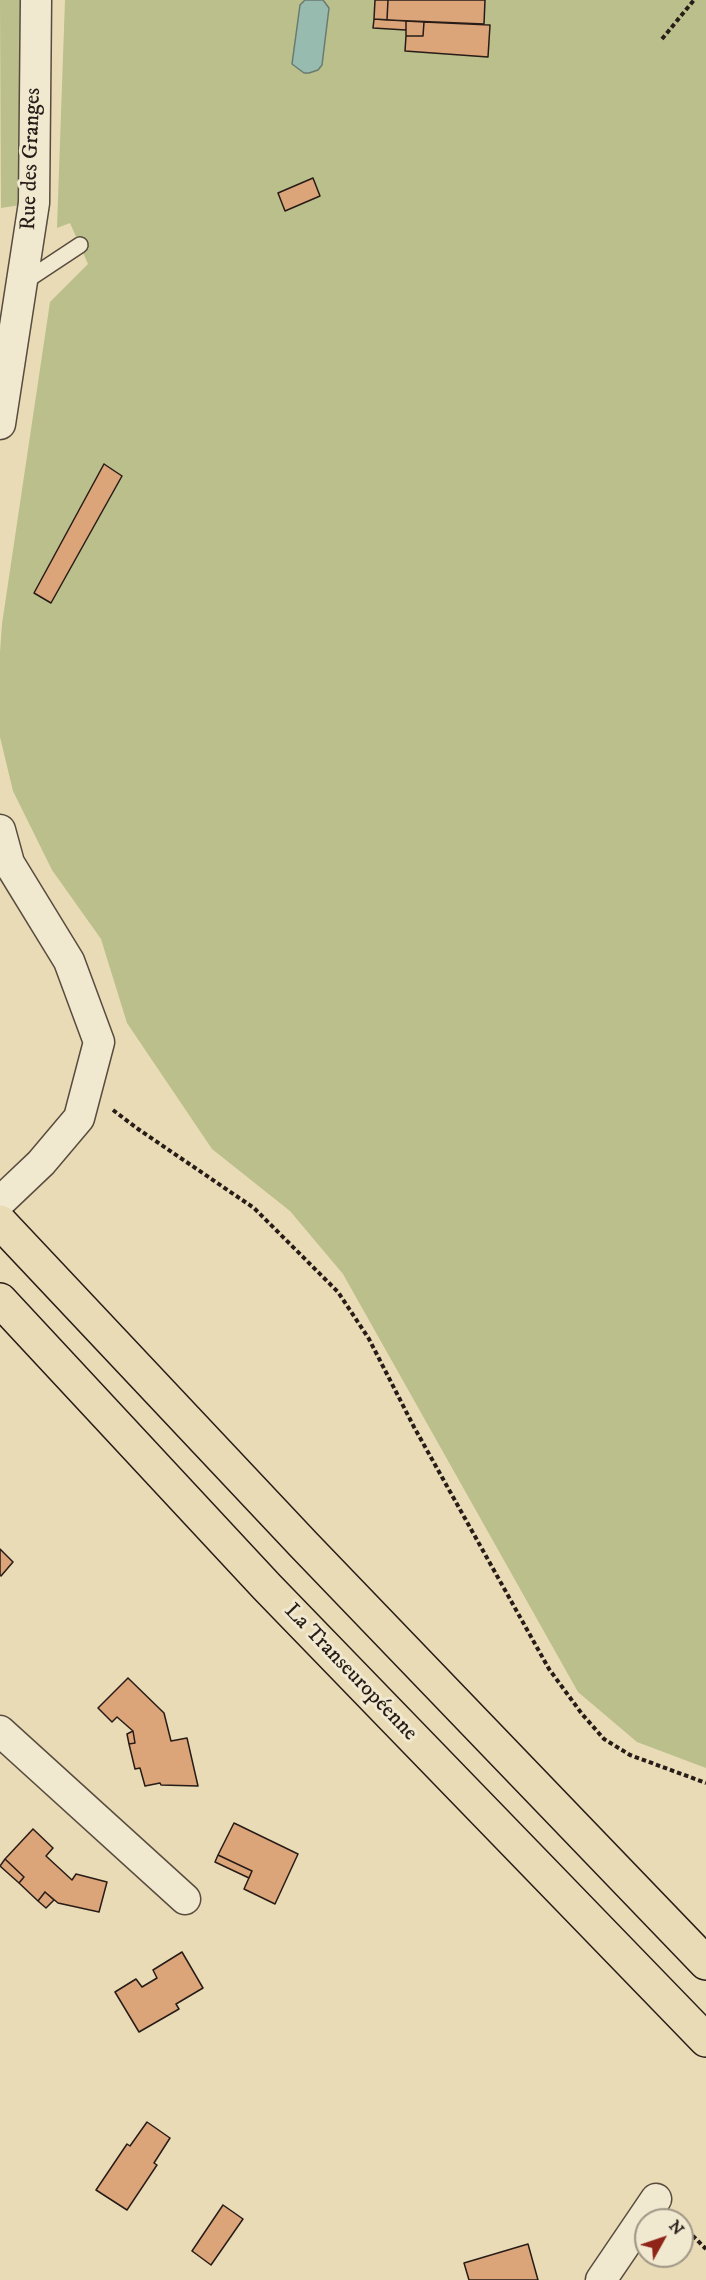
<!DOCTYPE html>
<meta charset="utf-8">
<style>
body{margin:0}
#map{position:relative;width:706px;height:2280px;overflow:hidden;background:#e9dbb6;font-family:"IM FELL DW Pica",serif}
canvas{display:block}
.north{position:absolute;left:634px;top:2208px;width:60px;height:60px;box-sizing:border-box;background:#f1e8d0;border:2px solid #a09686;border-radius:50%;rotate:50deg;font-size:16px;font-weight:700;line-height:24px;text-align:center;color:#271c17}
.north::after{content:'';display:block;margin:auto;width:21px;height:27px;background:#8f2418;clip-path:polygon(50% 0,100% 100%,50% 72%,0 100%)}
</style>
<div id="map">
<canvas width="706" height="2280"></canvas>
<div class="north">N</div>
</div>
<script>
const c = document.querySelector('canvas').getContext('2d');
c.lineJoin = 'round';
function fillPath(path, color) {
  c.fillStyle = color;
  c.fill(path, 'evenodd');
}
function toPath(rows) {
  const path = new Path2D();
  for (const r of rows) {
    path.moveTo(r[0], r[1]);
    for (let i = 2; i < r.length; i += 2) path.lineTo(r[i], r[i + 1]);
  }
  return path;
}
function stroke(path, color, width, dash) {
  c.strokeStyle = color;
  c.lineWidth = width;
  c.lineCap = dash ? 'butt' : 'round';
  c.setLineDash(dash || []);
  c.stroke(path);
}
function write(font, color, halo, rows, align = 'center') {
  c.font = font + ' "IM FELL DW Pica",serif';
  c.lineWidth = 6;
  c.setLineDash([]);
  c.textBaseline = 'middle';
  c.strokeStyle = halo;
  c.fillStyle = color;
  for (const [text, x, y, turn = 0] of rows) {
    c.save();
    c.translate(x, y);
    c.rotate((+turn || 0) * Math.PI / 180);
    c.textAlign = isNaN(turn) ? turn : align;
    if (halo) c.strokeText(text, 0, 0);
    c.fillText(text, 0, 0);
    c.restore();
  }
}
fillPath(toPath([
 [0,0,36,0,34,203,1,208],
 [65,0,706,0,706,1768,637,1742,578,1692,343,1274,290,1211,212,1149,127,1023,101,939,52,870,13,791,0,737,0,652,2,624,50,302,88,264,70,223,57,228]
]), '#babf8b');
const water = toPath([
 [305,0,323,0,329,8,322,65,318,70,309,73,304,73,292,64,300,5,305,0]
]);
fillPath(water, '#97bbaf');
stroke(water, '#6a7b72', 1.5);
const building = toPath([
 [375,0,388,0,387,20,374,19,375,0],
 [388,0,485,0,484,24,387,20,388,0],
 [374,19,406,21,406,30,373,28,374,19],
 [406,21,424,22,423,36,406,36,406,21],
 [424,22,490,25,488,57,405,51,406,36,423,36,424,22],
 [313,178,320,196,285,211,278,193,313,178],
 [104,464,122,476,51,603,34,593,104,464],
 [0,1549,13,1562,1,1576,0,1575,0,1549],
 [128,1678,164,1713,171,1741,187,1738,198,1786,161,1785,160,1783,145,1786,140,1768,135,1769,129,1744,135,1743,133,1731,117,1717,112,1722,98,1708,128,1678],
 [133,1731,135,1743,129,1744,127,1734,133,1731],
 [234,1823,298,1854,275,1904,244,1889,252,1871,218,1855,234,1823],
 [33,1829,53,1848,46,1856,72,1880,76,1874,107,1882,99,1912,58,1903,45,1892,38,1901,19,1883,24,1877,5,1859,33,1829],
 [218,1855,252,1871,249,1878,215,1862,218,1855],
 [5,1859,24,1877,19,1883,0,1866,5,1859],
 [45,1892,54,1900,46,1908,38,1901,45,1892],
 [182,1952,203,1988,176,2004,179,2009,139,2032,115,1992,136,1979,142,1987,157,1978,153,1970,182,1952],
 [147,2122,170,2138,154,2163,157,2165,127,2210,96,2190,127,2144,130,2146,147,2122],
 [223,2205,243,2219,211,2265,192,2251,223,2205],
 [528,2244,538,2280,469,2280,464,2263,528,2244]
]);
fillPath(building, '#dba479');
stroke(building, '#271c17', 1.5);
const lane = toPath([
 [21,284,80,245]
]);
const street = toPath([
 [0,424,34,203,36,0],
 [0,830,9,863,69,961,99,1042,79,1118,41,1163,0,1202],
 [0,1731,185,1899],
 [601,2280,656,2199]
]);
const highway = toPath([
 [0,1222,304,1545,706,1963],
 [0,1300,267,1587,706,2040]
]);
stroke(lane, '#584c3f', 18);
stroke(street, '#584c3f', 33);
stroke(highway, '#271c17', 36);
stroke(toPath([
 [662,39,694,0],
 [113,1110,138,1129,254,1208,338,1292,369,1339,414,1427,549,1669,582,1714,604,1739,630,1755,706,1783],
 [682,2225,706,2249]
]), '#271c17', 4, [4.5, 3]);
stroke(lane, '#f1e8d0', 15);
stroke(street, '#f1e8d0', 30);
stroke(highway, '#e9dbb6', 33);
write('22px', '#271c17', '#f1e8d0', [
 ["Rue des Granges",32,159,-88],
 ["La Transeuropéenne",350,1673,46]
]);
</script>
